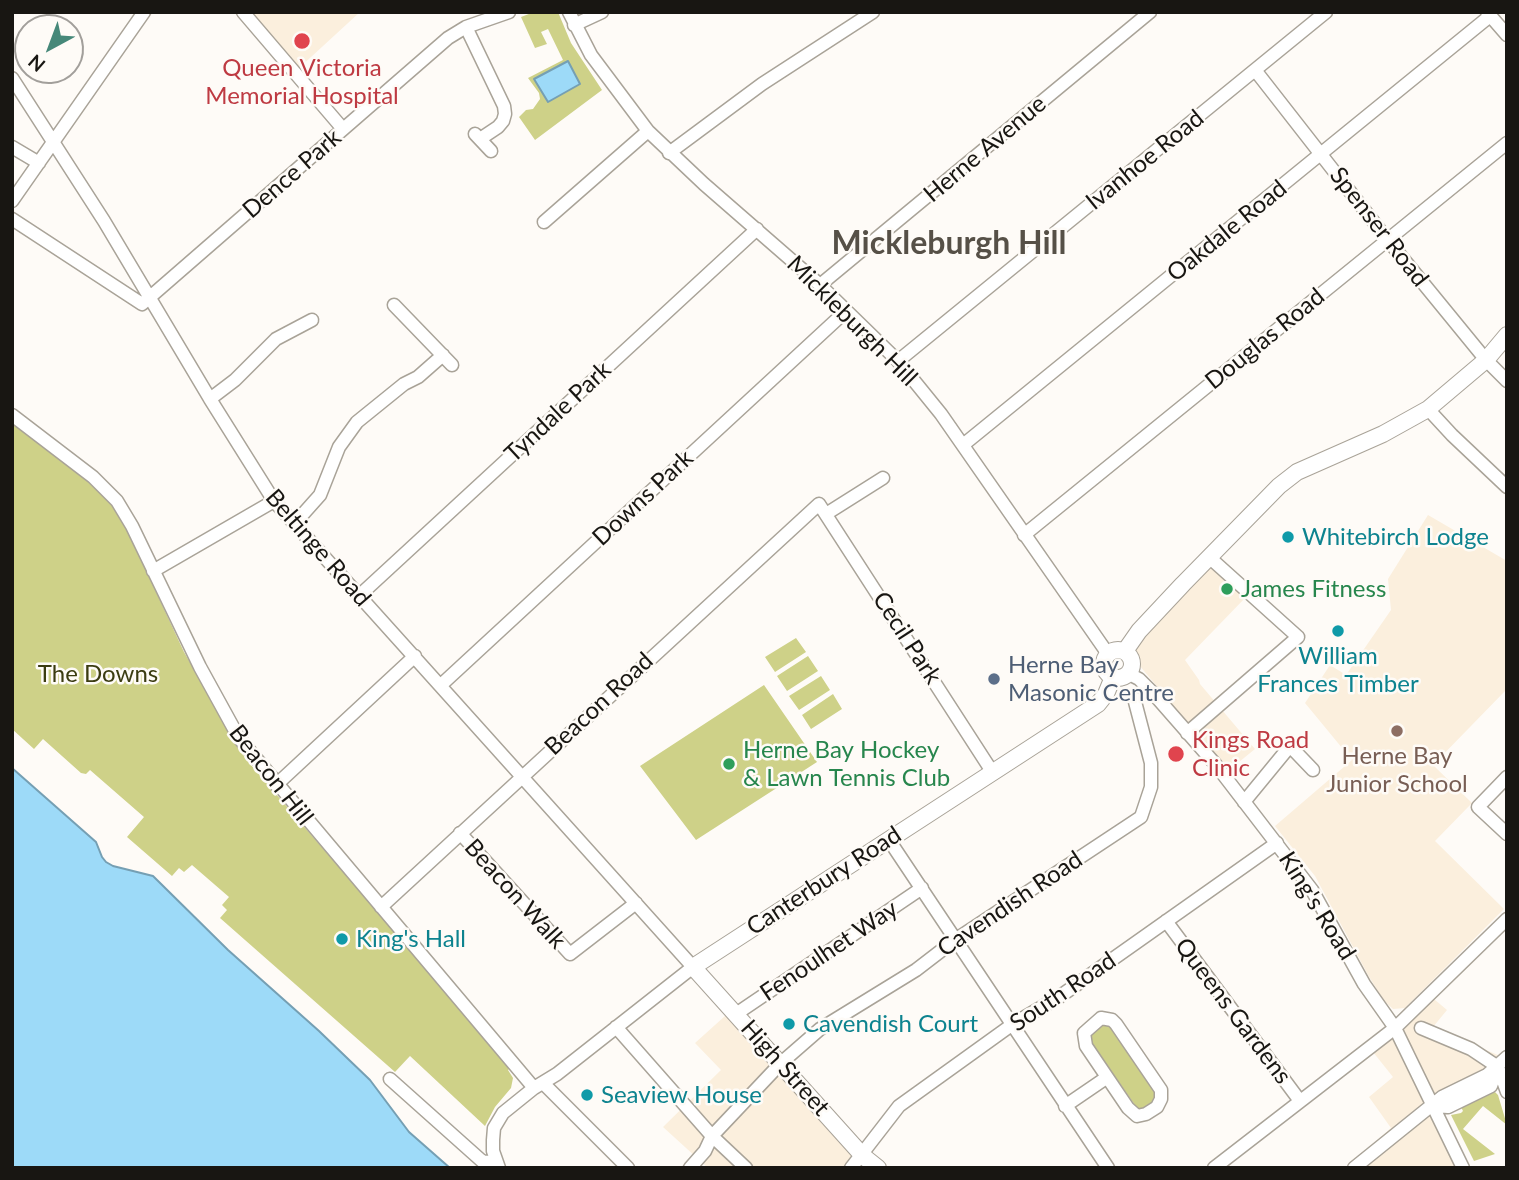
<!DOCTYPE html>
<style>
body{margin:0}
#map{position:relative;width:1519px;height:1180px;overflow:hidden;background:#fefbf7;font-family:Lato,sans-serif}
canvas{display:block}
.frame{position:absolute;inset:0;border:14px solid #181612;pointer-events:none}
.north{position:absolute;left:14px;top:14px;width:70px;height:70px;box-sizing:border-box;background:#fefbf7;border:2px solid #a29f9b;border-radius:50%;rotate:221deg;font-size:19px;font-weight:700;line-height:28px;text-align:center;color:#181612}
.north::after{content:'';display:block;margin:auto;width:24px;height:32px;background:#468879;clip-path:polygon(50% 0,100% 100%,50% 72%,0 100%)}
</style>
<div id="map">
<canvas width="1519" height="1180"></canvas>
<div class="frame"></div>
<div class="north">N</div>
</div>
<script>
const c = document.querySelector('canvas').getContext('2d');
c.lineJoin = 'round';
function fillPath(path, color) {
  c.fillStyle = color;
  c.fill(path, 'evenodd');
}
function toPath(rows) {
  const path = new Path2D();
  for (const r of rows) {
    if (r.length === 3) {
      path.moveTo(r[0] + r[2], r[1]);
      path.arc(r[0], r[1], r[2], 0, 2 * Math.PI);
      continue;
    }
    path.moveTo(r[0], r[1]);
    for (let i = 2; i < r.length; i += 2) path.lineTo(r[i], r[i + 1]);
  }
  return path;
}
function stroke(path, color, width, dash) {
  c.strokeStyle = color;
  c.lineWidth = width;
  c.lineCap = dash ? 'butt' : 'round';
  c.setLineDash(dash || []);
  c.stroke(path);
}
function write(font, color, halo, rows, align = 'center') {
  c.font = font + ' Lato,sans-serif';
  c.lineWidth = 5;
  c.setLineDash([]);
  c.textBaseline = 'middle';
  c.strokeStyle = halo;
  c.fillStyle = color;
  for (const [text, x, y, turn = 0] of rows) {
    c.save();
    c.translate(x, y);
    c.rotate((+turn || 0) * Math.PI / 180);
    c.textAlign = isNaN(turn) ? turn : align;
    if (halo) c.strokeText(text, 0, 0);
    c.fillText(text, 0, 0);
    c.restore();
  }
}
fillPath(toPath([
 [250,12,360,12,298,69],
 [1428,515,1507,561,1507,689,1433,765,1472,803,1435,841,1504,909,1405,1008,1393,1009,1384,1001,1368,975,1315,876,1275,826,1352,760,1305,703,1330,665,1346,675,1391,610,1388,579],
 [1212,566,1247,596,1185,660,1199,680,1200,684,1255,749,1228,771,1139,665,1135,650,1141,638],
 [1428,994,1447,1010,1433,1027,1500,1056,1443,1111,1467,1168,1345,1168,1391,1128,1369,1097,1393,1077,1369,1047],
 [735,1007,863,1149,886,1168,708,1168,663,1127,721,1070,695,1043]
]), '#fbefdd');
fillPath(toPath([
 [534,12,558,12,571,43,602,90,535,140,519,117,526,110,533,109,540,99,539,93,528,78,563,60,548,29,541,32,547,44,535,48,521,17],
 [12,421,88,482,111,503,125,525,184,652,245,758,511,1067,508,1070,513,1078,511,1088,495,1107,485,1126,410,1056,395,1072,220,918,227,910,222,905,229,897,192,865,184,872,179,868,172,876,127,837,144,817,90,770,86,774,81,773,43,739,34,749,12,729],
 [796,638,806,652,775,672,765,657],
 [808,656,818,671,787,691,777,676],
 [821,676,830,690,799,710,789,696],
 [764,685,817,762,696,840,640,766],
 [833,694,842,709,811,729,802,715],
 [1102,1022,1112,1026,1157,1092,1154,1103,1139,1111,1096,1049,1092,1052,1088,1033],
 [1495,1092,1498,1095,1507,1125,1483,1106,1463,1129,1495,1154,1474,1161,1451,1115,1461,1113,1463,1111,1461,1107]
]), '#ced188');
const water = toPath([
 [568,61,580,84,548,102,534,79,568,61],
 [12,768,96,842,102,857,106,862,113,866,153,876,228,950,319,1031,370,1080,409,1132,450,1168,12,1168,12,768]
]);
fillPath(water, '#9ddaf8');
stroke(water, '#759fb3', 2);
const minor = toPath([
 [243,12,343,129],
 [569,12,591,55,648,131,704,184,820,285,898,361,941,414,1108,654],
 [1487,12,1507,35],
 [574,25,602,12],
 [466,27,504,106,505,114,503,121,498,127,480,139],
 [1255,70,1387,239,1486,360,1507,381],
 [12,78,104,221,210,399,274,501,693,967,557,1074,534,1088,503,1113,494,1128,493,1140,493,1151,499,1168],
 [475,134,491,151],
 [12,147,39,163],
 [669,153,762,84,873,12],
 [12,201,144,12],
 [12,219,142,304,448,38,466,27,509,12],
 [544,222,648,131],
 [820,285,1150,12],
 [394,305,452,365],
 [898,361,1326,12],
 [210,399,235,380,276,339,312,320],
 [1428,409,1452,435,1507,487],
 [12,415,93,477,117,501,132,526,200,667,239,738,534,1088],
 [963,445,1490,16],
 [826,514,883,478],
 [295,523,320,495,339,447,357,422,404,384,418,377,443,355],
 [1024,535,1507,143],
 [153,571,274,501],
 [360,595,757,229],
 [1129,674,1139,679,1152,692,1216,765,1312,890,1364,984,1395,1028,1463,1168],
 [441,685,846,311],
 [1187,733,1298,637,1209,557],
 [1507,777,1478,807,1507,834],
 [276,785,415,656],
 [1244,802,1290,746,1313,770],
 [460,833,570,954,636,903],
 [889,840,1108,1168],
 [381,907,819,504,993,773],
 [1166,921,1300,1101],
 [736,1014,922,888],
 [1101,1018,1112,1020,1116,1024,1161,1090,1161,1099,1157,1107,1146,1114,1137,1116,1128,1108,1086,1046,1084,1033,1101,1018],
 [616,1027,712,1136,746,1168],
 [1421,1028,1471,1049,1498,1067,1507,1092],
 [390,1079,483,1162,495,1161],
 [544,1084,628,1168],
 [1065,1106,1106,1078],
 [1434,1106,1448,1107,1491,1086,1498,1067],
 [690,1168,705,1151,712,1136,781,1063,820,1029,916,970,955,940,1141,817,1151,787,1151,763,1134,698],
 [851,1168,899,1106,1013,1024,1059,997,1277,843],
 [1214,1168,1395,1028,1507,919],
 [1354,1168,1442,1097,1487,1075,1507,1057]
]);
const major = toPath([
 [1118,664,14],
 [1125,651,1139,631,1183,584,1279,486,1297,472,1383,434,1428,409,1486,360,1507,335],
 [878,1168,863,1156,693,967,1098,704,1106,694,1113,677]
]);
stroke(minor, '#a9a398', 15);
stroke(major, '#a9a398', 18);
stroke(minor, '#fff', 12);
stroke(major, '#fff', 16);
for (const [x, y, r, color] of [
 [302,41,9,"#e0444e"],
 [1288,537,7,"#0f9aa8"],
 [1227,589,7,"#2e9e5b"],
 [1338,631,7,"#0f9aa8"],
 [994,679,7,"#5c6f8a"],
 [1397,731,7,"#8d6e63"],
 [1176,754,9,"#e0444e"],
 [729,764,7,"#2e9e5b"],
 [342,939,7,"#0f9aa8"],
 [789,1024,7,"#0f9aa8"],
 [587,1095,7,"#0f9aa8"]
]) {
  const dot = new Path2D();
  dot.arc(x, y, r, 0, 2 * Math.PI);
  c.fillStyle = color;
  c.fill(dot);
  stroke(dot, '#fefbf7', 2.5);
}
write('24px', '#be3a42', '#fefbf7', [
 ["Queen Victoria",302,68],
 ["Memorial Hospital",302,96],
 ["Kings Road",1192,740,"left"],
 ["Clinic",1192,768,"left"]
]);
write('24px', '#181612', '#fefbf7', [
 ["Herne Avenue",985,149,-40],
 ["Ivanhoe Road",1145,160,-39],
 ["Dence Park",292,174,-41],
 ["Spenser Road",1379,227,52],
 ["Oakdale Road",1227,231,-39],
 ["Mickleburgh Hill",852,321,45],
 ["Douglas Road",1265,339,-39],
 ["Tyndale Park",558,412,-43],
 ["Downs Park",643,498,-43],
 ["Beltinge Road",318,548,49],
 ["Cecil Park",907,638,57],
 ["Beacon Road",599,704,-43],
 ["Beacon Hill",271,775,52],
 ["Canterbury Road",824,881,-33],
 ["Beacon Walk",515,894,48],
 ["Cavendish Road",1010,904,-34],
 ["King's Road",1317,906,58],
 ["Fenoulhet Way",829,951,-34],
 ["South Road",1063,992,-34],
 ["Queens Gardens",1233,1011,53],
 ["High Street",785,1068,48]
]);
write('24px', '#0d838f', '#fefbf7', [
 ["Whitebirch Lodge",1302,537],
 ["William",1338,656,"center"],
 ["Frances Timber",1338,684,"center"],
 ["King's Hall",356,939],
 ["Cavendish Court",803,1024],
 ["Seaview House",601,1095]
], 'left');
write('24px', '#27864d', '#fefbf7', [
 ["James Fitness",1241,589],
 ["Herne Bay Hockey",743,750],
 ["& Lawn Tennis Club",743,778]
], 'left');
write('24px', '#4e5e75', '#fefbf7', [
 ["Herne Bay",1008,665],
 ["Masonic Centre",1008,693]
], 'left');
write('24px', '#3b3c11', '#fefbf7', [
 ["The Downs",98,674]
]);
write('24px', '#785e54', '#fefbf7', [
 ["Herne Bay",1397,756],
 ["Junior School",1397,784]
]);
write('bold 32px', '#565047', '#fefbf7', [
 ["Mickleburgh Hill",949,244]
]);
</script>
